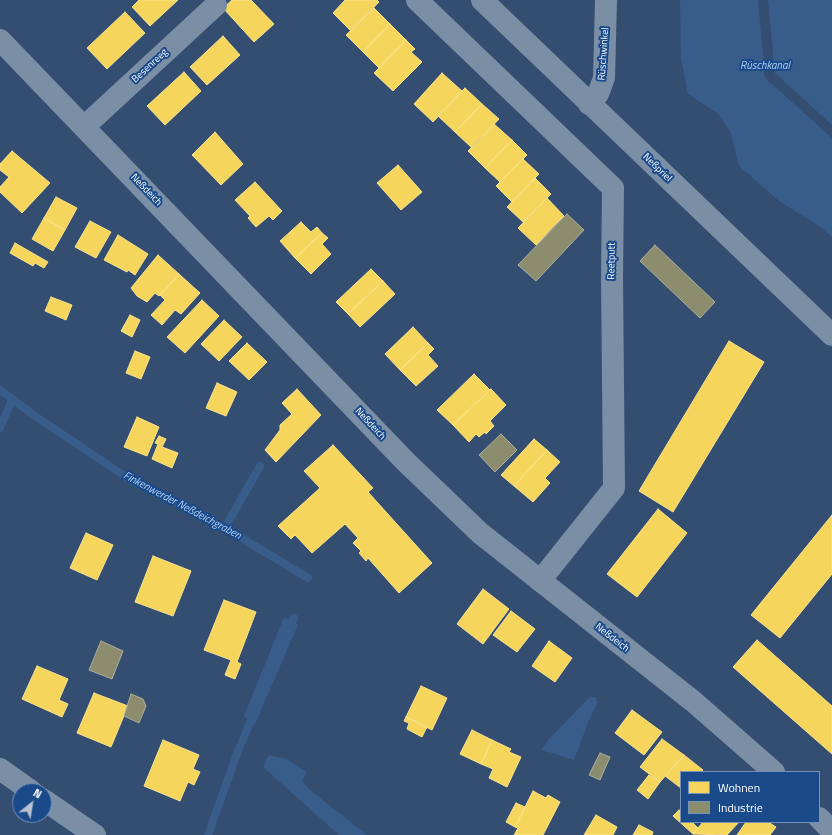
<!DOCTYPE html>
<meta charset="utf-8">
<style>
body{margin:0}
#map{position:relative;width:832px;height:835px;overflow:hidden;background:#334e71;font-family:"Titillium Web",sans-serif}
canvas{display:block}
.legend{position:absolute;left:680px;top:771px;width:140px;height:52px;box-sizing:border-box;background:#1a4a8a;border:1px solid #7692b9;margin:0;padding:5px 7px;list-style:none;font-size:12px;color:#fff}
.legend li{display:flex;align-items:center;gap:8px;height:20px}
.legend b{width:20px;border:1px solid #7692b9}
.north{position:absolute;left:12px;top:783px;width:40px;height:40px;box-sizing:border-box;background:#1a4a8a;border:1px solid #7692b9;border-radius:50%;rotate:30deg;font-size:11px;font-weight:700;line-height:16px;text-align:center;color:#fff}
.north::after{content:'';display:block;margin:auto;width:14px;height:18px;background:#b8c1cd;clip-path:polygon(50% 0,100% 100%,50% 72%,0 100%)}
</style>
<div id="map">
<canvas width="832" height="835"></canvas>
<ul class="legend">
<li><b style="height:11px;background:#f6d55c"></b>Wohnen</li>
<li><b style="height:11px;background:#8c8c6e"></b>Industrie</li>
</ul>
<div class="north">N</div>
</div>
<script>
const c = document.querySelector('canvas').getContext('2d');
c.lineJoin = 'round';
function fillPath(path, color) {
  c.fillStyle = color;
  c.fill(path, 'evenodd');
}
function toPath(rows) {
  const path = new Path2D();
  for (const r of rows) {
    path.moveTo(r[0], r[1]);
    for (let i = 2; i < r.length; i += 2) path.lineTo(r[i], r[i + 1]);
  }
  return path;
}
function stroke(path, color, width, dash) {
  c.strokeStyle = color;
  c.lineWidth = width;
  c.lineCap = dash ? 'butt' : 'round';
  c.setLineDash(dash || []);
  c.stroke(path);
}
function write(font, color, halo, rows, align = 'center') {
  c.font = font + ' "Titillium Web",sans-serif';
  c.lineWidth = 4;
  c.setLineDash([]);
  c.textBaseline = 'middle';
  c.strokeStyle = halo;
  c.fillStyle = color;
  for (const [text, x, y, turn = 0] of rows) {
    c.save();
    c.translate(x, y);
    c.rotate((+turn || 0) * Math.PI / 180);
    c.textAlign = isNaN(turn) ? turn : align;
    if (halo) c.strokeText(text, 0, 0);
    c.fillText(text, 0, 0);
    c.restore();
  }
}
fillPath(toPath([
 [680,0,832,0,832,237,819,226,779,201,739,166,730,131,718,114,688,94,681,58],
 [284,617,298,625,255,724,244,716],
 [590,697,595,697,598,703,591,715,574,760,542,750,548,740],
 [269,755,287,759,307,772,302,781,310,790,367,835,339,835,263,767]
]), '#395d8a');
fillPath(toPath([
 [758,0,768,0,775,73,832,125,832,138,765,78]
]), '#334e71');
const homes = toPath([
 [139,0,178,0,150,26,132,7,139,0],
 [232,0,251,0,274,24,254,42,223,8,232,0],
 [345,0,377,0,379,2,351,31,333,13,345,0],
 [374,8,390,24,363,52,346,35,374,8],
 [125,12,145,33,107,69,87,48,125,12],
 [390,24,406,40,379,68,363,52,390,24],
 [223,36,240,55,207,85,190,67,223,36],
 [406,40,415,49,411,52,422,62,393,91,374,73,406,40],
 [184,72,201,91,165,125,147,106,184,72],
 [442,73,462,91,433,122,414,104,442,73],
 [465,88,482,104,455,132,438,116,465,88],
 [482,104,499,119,472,148,455,132,482,104],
 [494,124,512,140,485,168,468,151,494,124],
 [215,132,243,164,221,185,192,155,215,132],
 [512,140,527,155,500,182,485,168,512,140],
 [12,151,50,183,22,213,0,192,0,187,9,177,0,170,0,164,12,151],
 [523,159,539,174,512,202,496,186,523,159],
 [398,165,422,192,401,210,377,183,398,165],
 [535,178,551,194,523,222,507,207,535,178],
 [255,182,282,211,273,220,269,216,256,227,248,218,250,216,235,200,255,182],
 [56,197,77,208,65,230,44,218,56,197],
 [547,198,564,216,536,245,518,228,547,198],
 [44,218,65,230,53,251,32,239,44,218],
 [90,221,111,232,96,258,75,247,90,221],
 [301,222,311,232,317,227,322,233,295,258,280,241,301,222],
 [322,233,328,238,322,244,331,254,311,274,295,258,322,233],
 [118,235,148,254,135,275,128,270,127,272,104,260,118,235],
 [15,243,48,262,44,268,35,263,33,266,10,253,15,243],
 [158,255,179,274,159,296,155,293,147,302,137,296,131,288,158,255],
 [371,269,383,281,348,314,336,302,371,269],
 [179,274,200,293,181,314,175,310,162,325,151,315,165,300,160,295,179,274],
 [383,281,395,294,360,327,348,314,383,281],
 [51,297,72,305,66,320,45,311,51,297],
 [202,300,219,316,185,353,167,337,202,300],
 [130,315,140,320,132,337,121,331,130,315],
 [224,320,242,337,219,361,201,344,224,320],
 [413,327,428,343,400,370,385,354,413,327],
 [729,341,764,362,673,512,639,491,729,341],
 [247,343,267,362,249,380,229,361,247,343],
 [428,343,434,349,428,355,438,366,416,386,400,370,428,343],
 [135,351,150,357,141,379,126,373,135,351],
 [474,374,490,390,453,425,437,410,474,374],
 [217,383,237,392,226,416,206,408,217,383],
 [297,389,321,415,276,462,265,450,280,430,280,425,292,414,282,403,297,389],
 [491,389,506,405,490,421,494,426,486,434,485,432,479,437,476,434,469,442,453,425,491,389],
 [137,417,159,427,147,456,124,447,137,417],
 [159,436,166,439,162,447,178,453,172,468,152,459,158,444,155,443,159,436],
 [534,439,547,450,514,486,501,475,534,439],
 [333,445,373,488,368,492,432,563,399,593,368,558,366,561,359,553,361,551,353,543,358,538,345,524,312,553,295,535,291,539,278,526,320,488,304,471,333,445],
 [547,450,560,462,545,478,550,483,533,502,514,486,547,450],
 [658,509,687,533,637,597,607,574,658,509],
 [832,515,832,574,780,638,751,615,832,515],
 [86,533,113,545,97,580,70,568,86,533],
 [153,556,191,571,173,616,135,602,153,556],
 [483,589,509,609,483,644,457,624,483,589],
 [224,600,256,612,237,662,241,664,235,679,225,675,231,660,204,650,224,600],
 [511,611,535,629,517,652,493,635,511,611],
 [757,640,832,706,832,754,733,667,757,640],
 [549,641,572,658,555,682,532,666,549,641],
 [37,666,68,679,59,700,68,704,62,717,22,699,37,666],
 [421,686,447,698,432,730,406,717,421,686],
 [94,693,128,706,111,747,77,733,94,693],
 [632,710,662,732,644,755,615,733,632,710],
 [406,717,427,727,422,737,407,729,409,723,404,721,406,717],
 [472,730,492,740,481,764,460,754,472,730],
 [662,739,684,755,660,782,640,767,662,739],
 [163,740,199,755,193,769,200,772,194,785,188,782,180,801,144,786,163,740],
 [492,740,511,749,509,752,521,757,507,787,489,778,493,769,481,764,492,740],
 [684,755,703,770,701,772,681,772,681,788,665,776,684,755],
 [649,775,660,782,648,799,637,790,649,775],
 [533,791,546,798,548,795,560,802,543,835,514,835,518,828,515,827,533,791],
 [516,803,525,807,515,827,506,822,516,803],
 [679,810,681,812,681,822,692,822,698,828,693,834,673,816,679,810],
 [596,815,617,827,613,835,584,835,596,815],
 [703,822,739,822,727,835,693,834,703,822],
 [746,822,768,822,776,827,770,835,737,835,746,822],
 [639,825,653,832,652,835,633,835,639,825]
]);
fillPath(homes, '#f6d55c');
stroke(homes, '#f9e28d', 1);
const industry = toPath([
 [567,214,584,230,536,281,518,265,567,214],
 [655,245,715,302,700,318,640,261,655,245],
 [501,434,517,450,495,472,479,455,501,434],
 [101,641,123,651,112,679,89,670,101,641],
 [131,694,143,699,146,706,139,723,124,716,131,694],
 [600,753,610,757,600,780,589,775,600,753]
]);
fillPath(industry, '#8c8c6e');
stroke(industry, '#aeae9a', 1);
stroke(toPath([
 [0,390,35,416,132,481,225,528,308,578],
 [0,428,12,400],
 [225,528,260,466],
 [288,632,294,618],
 [208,835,238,751,255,711]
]), '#395d8a', 8);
stroke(toPath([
 [417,0,613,188,612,278,614,488,540,581],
 [482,0,832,335],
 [589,104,598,94,604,78,606,0],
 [84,127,216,5],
 [0,769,31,791],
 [44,800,95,835]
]), '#7a8ea5', 22);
stroke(toPath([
 [0,40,406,462,480,533,694,702,774,772],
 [819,818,832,831]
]), '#7a8ea5', 22);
write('10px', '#fff', '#1a4a8a', [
 ["Rüschwinkel",604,54,-86],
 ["Besenreeg",150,66,-43],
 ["Neßpriel",657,168,44],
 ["Neßdeich",146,190,46],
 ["Reetputt",612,261,-89],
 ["Neßdeich",370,424,47],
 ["Neßdeich",612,638,38]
]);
write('italic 11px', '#afcff4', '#1a4a8a', [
 ["Rüschkanal",765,66],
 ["Finkenwerder Neßdeichgraben",182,506,28]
]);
</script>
